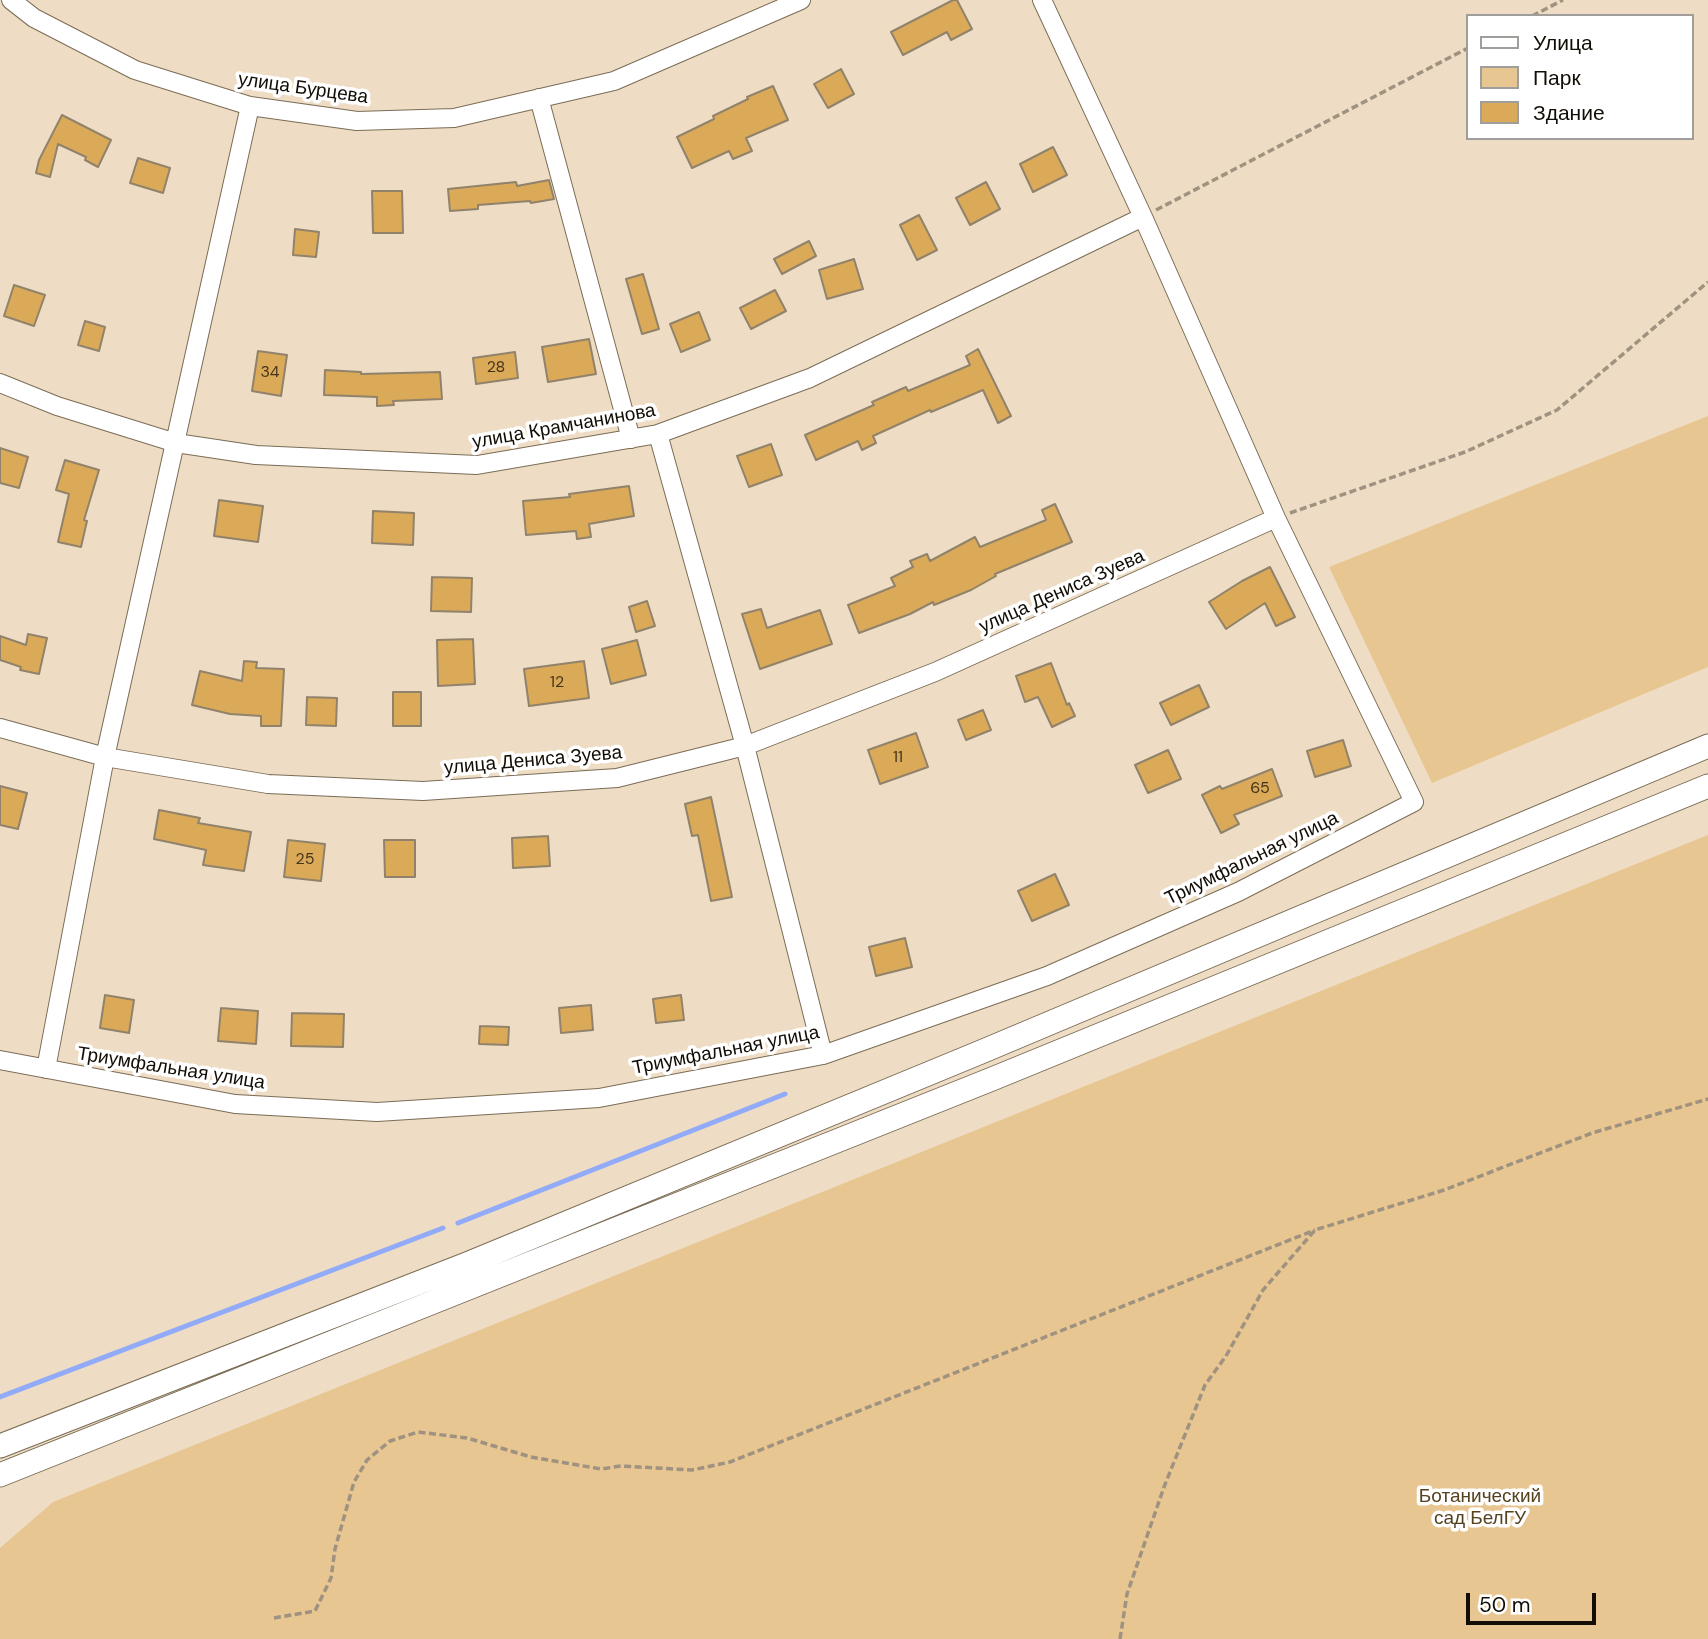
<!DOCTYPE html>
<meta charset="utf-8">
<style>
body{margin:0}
#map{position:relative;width:1708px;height:1639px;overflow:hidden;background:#eeddc4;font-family:"DM Sans",sans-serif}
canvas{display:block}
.legend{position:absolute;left:1466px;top:14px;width:228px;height:126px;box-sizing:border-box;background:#fff;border:2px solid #a09e9b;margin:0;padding:9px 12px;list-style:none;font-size:21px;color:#120d05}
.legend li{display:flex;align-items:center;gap:14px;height:35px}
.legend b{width:35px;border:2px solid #a09e9b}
.scale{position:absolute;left:1466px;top:1593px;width:130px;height:32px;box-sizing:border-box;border:4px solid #120d05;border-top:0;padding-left:9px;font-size:21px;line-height:24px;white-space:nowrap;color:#120d05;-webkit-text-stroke:5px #fff;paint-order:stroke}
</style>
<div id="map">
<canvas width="1708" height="1639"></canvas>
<ul class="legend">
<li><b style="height:9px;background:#fff"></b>Улица</li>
<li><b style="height:19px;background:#e8c691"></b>Парк</li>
<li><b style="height:19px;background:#dbaa59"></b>Здание</li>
</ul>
<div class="scale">50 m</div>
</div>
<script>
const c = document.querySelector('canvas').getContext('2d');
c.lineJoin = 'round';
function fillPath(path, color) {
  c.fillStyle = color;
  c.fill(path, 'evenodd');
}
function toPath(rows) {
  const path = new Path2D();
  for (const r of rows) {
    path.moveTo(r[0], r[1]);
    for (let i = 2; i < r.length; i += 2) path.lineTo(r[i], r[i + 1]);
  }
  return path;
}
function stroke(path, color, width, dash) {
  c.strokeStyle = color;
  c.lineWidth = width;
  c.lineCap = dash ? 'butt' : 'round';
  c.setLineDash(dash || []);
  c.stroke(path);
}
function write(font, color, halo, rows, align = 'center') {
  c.font = font + ' "DM Sans",sans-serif';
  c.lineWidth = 7;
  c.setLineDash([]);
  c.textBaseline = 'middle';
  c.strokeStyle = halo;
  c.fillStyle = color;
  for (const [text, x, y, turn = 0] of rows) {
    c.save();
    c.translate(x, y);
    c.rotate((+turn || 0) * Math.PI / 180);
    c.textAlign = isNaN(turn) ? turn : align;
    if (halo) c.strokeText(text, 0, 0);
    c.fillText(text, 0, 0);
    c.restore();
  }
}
fillPath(toPath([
 [1708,416,1708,667,1432,783,1329,567],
 [1708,835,1708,1639,0,1639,0,1548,53,1502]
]), '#e8c691');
stroke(toPath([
 [458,1223,785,1094],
 [0,1397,443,1228]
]), '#92abf8', 5);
const building = toPath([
 [953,0,957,0,972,29,951,40,947,32,903,55,891,32,953,0],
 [841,69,854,94,828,108,814,84,841,69],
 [773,86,788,120,746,138,752,151,733,159,729,151,692,168,677,137,714,119,713,116,748,99,747,97,773,86],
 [62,115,111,140,98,167,85,160,86,157,58,144,50,177,36,173,39,160,62,115],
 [1053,147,1067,175,1033,192,1020,164,1053,147],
 [138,158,170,168,163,193,130,183,138,158],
 [549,180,554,199,531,203,530,201,478,205,478,209,450,211,448,189,516,182,517,186,549,180],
 [986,182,1000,209,970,225,956,198,986,182],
 [372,191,402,191,403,233,373,233,372,191],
 [919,215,937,250,917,260,900,225,919,215],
 [295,229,319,232,316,257,293,255,295,229],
 [809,241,816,256,782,274,774,259,809,241],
 [854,259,863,289,827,299,819,270,854,259],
 [643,274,659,329,642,334,626,279,643,274],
 [14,285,45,295,34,326,4,316,14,285],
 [775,290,786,311,751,329,740,308,775,290],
 [699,312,710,340,681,352,670,324,699,312],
 [85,321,105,327,99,351,78,345,85,321],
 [589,339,596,374,548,382,542,347,589,339],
 [978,349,1011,416,998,423,983,390,931,412,930,410,873,436,876,443,862,450,858,441,816,460,805,435,874,405,872,402,906,387,908,391,970,365,966,356,978,349],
 [258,351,287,355,281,396,252,391,258,351],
 [515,352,518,378,476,384,473,358,515,352],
 [325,370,361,372,361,374,440,372,442,399,393,401,394,405,377,406,377,397,324,395,325,370],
 [771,444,782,475,749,487,737,456,771,444],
 [0,448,28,457,19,488,0,483,0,448],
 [65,460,99,470,84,520,87,521,81,547,58,542,69,494,56,490,65,460],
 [629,486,634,516,589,524,591,537,577,539,576,531,526,535,523,501,570,497,569,494,629,486],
 [219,500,263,506,258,542,214,536,219,500],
 [1055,504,1072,542,995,574,996,576,971,590,934,605,933,602,910,614,859,633,848,605,895,586,891,578,913,567,910,561,927,554,930,561,975,537,980,547,1046,520,1042,510,1055,504],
 [373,511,414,513,413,545,372,543,373,511],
 [1270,567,1295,617,1276,626,1265,603,1226,629,1209,602,1242,581,1270,567],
 [432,577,472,578,471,612,431,611,432,577],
 [647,601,655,626,636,632,629,607,647,601],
 [761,609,767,628,820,610,832,644,760,669,742,614,761,609],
 [28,634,47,638,39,674,20,670,21,667,0,660,0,636,26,645,28,634],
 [473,639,475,684,438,686,437,640,473,639],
 [637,640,646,675,611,684,602,649,637,640],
 [244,661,257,662,256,668,284,669,281,726,261,726,261,716,230,714,192,705,200,671,242,681,244,661],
 [584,661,589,698,529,706,524,669,584,661],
 [1051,663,1067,705,1069,703,1075,716,1052,727,1038,697,1025,702,1016,676,1051,663],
 [1199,685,1209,707,1171,725,1160,703,1199,685],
 [393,692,421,692,421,726,393,726,393,692],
 [307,697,337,698,336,726,306,725,307,697],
 [983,710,991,730,966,740,958,720,983,710],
 [916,733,928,767,880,784,868,750,916,733],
 [1343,740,1351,766,1315,777,1307,751,1343,740],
 [1168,750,1181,779,1148,793,1135,765,1168,750],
 [1272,769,1282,796,1234,815,1239,824,1221,833,1202,795,1220,786,1222,789,1272,769],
 [0,786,27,793,18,829,0,825,0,786],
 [711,797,732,897,711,901,698,835,692,836,685,804,711,797],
 [159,810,200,818,198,823,251,832,244,871,203,865,206,850,154,839,159,810],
 [548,836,550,866,513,868,512,838,548,836],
 [288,840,325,844,321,881,284,877,288,840],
 [384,840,415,840,415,877,385,877,384,840],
 [1055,874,1069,905,1032,921,1018,891,1055,874],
 [905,938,912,967,876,976,869,947,905,938],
 [105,995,134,1000,129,1033,100,1028,105,995],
 [681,995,684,1020,656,1023,653,999,681,995],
 [591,1005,593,1030,561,1033,559,1008,591,1005],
 [221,1008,258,1011,256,1044,218,1041,221,1008],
 [292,1013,344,1014,343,1047,291,1046,292,1013],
 [480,1026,509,1027,508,1045,479,1044,480,1026]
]);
fillPath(building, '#dbaa59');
stroke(building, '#91826b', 2);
const minor = toPath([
 [11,0,34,18,135,70,250,106,357,121,454,118,614,81,801,0],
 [539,98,631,439],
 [0,383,57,406,176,443,256,455,477,465,658,434,810,378,1143,217],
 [658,434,745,746,823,1055],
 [0,728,105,757,268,784,423,791,617,778,745,746,935,672,1276,518],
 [0,1060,235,1104,377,1112,599,1098,823,1055,1047,976,1238,892,1414,802,1276,518,1143,217,1042,0],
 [46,1069,105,757,250,106]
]);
const major = toPath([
 [0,1446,467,1264,981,1052,1708,746],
 [0,1475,992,1079,1708,786]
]);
stroke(minor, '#7b6c56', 20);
stroke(major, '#7b6c56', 25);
stroke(toPath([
 [1532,16,1563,0],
 [1156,210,1468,48],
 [1290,513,1465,452,1557,410,1708,282],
 [274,1618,315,1611,331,1578,335,1549,354,1482,367,1460,390,1441,418,1432,467,1438,531,1457,601,1469,621,1466,692,1470,730,1462,1315,1230],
 [1120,1639,1127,1594,1164,1487,1205,1385,1226,1356,1263,1290,1315,1230,1444,1190,1592,1133,1708,1099]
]), '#9f9280', 3.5, [7, 3.5]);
stroke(minor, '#fff', 18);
stroke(major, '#fff', 23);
write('16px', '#44341a', null, [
 ["28",496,368],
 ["34",270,373],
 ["12",557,683],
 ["11",898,758],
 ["65",1260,789],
 ["25",305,860]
]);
write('19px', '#120d05', '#fff', [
 ["улица Бурцева",303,89,8],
 ["улица Крамчанинова",564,427,-10],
 ["улица Дениса Зуева",1062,592,-24],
 ["улица Дениса Зуева",533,761,-5],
 ["Триумфальная улица",1252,859,-26],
 ["Триумфальная улица",726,1051,-11],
 ["Триумфальная улица",171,1069,9]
]);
write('19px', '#56421f', '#fff', [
 ["Ботанический",1480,1497],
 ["сад БелГУ",1480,1519]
]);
</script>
